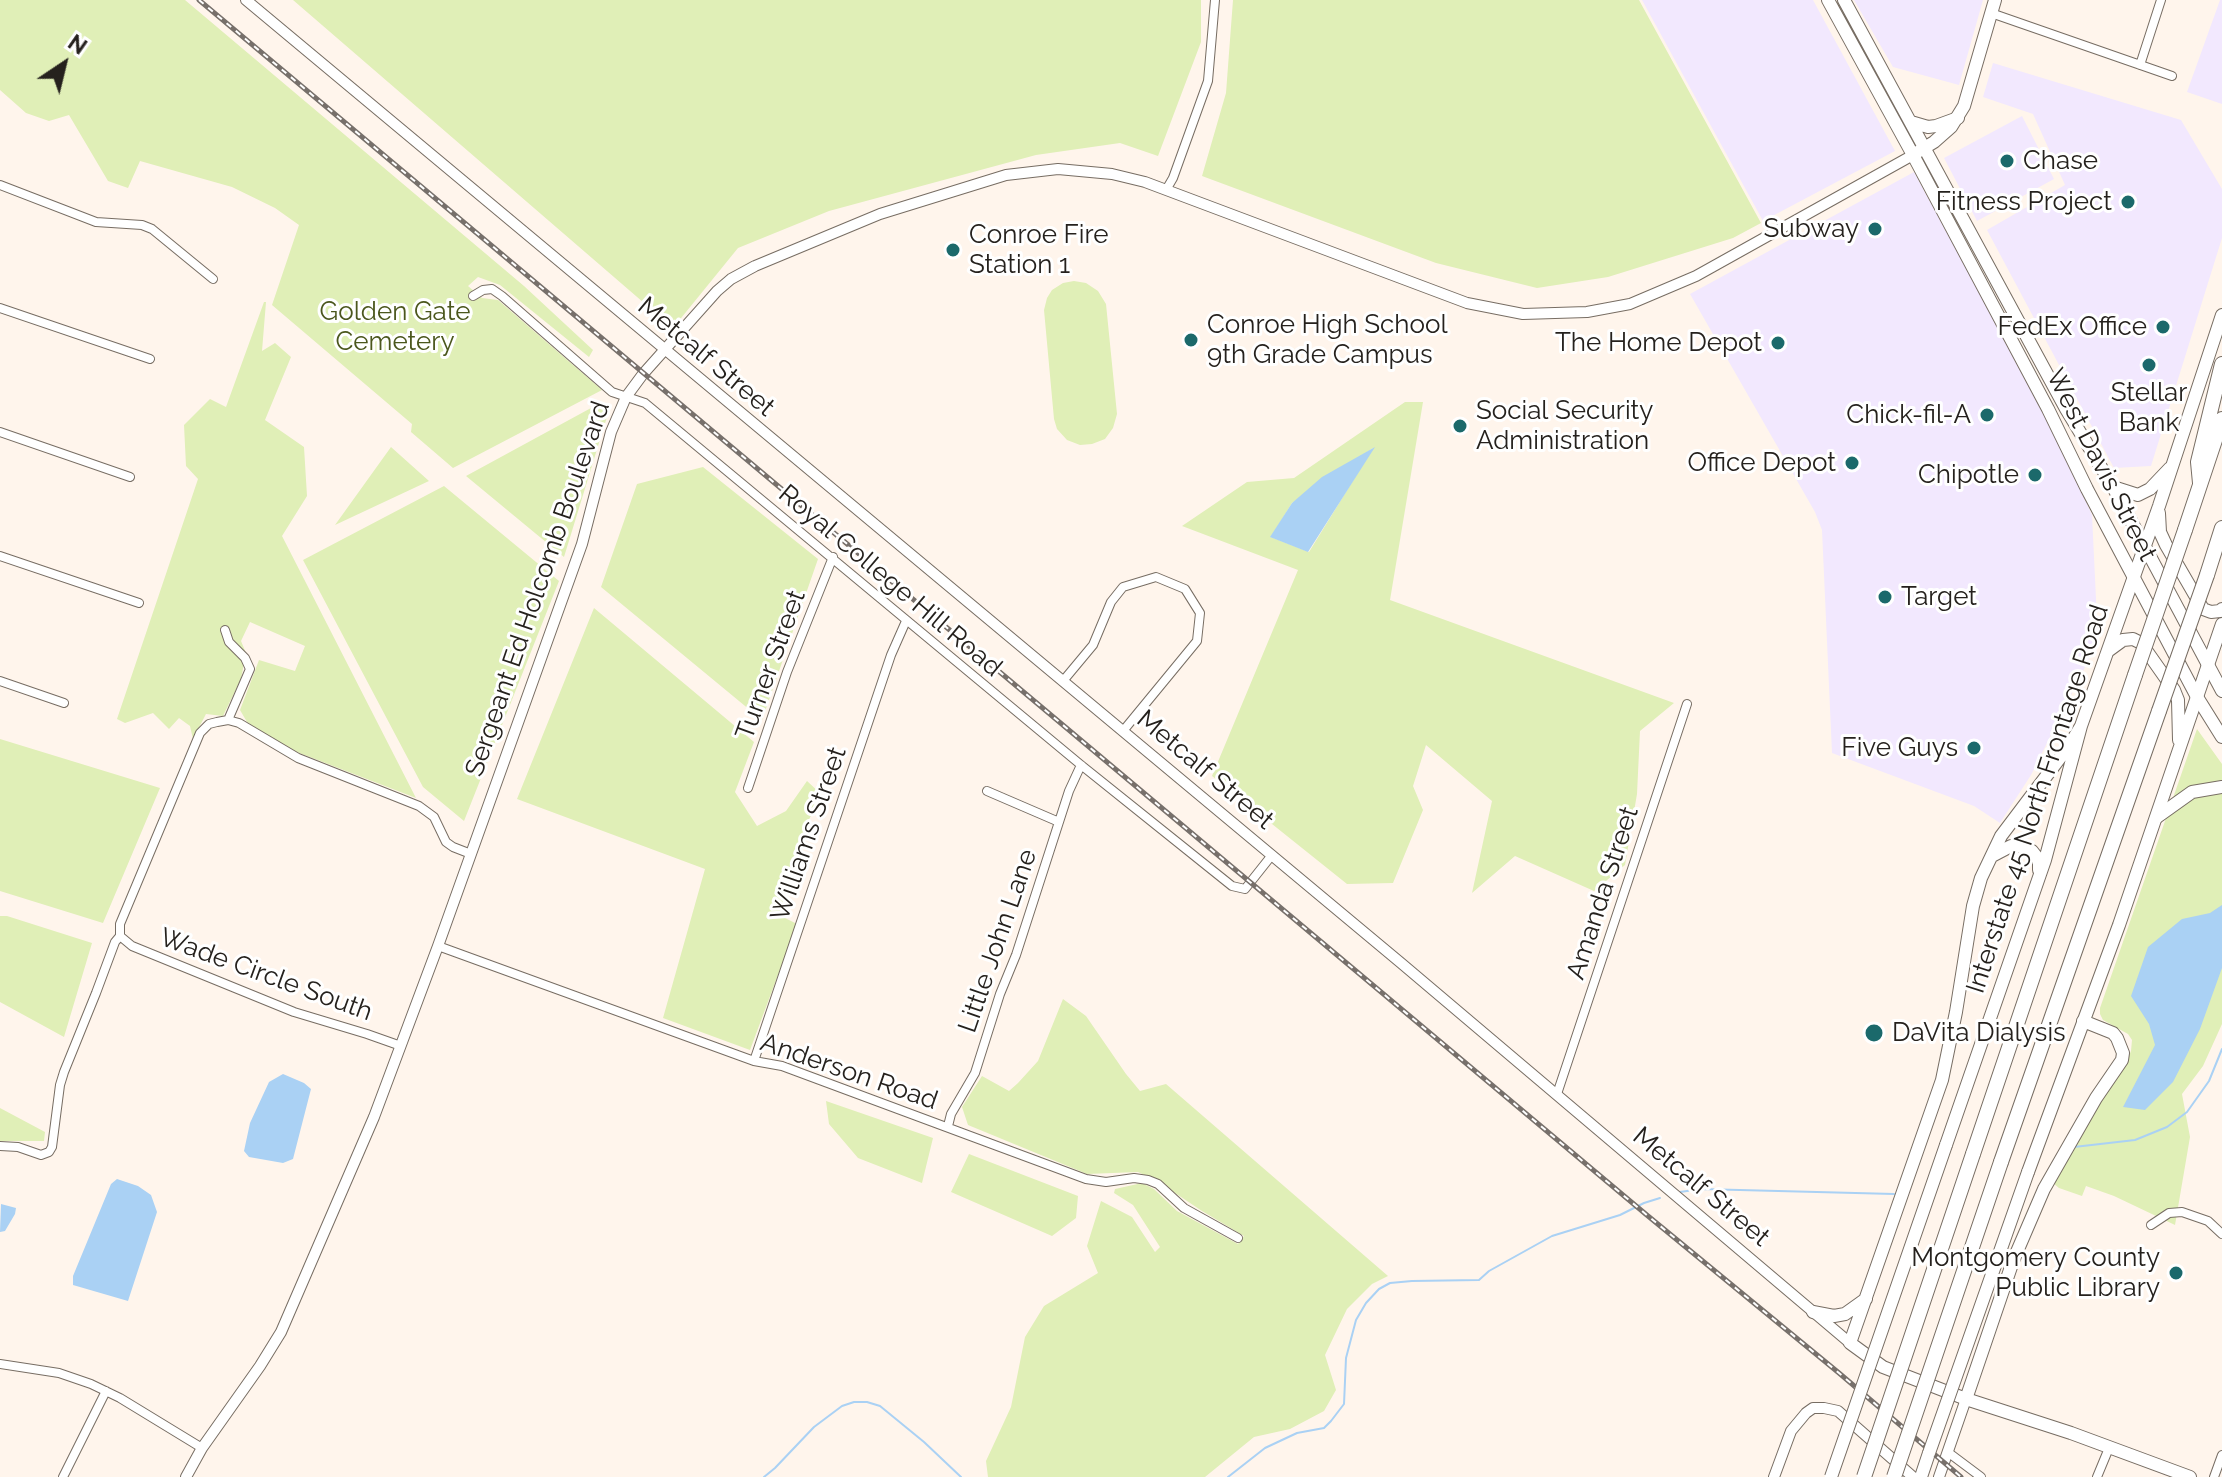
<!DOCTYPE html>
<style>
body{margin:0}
#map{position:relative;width:2222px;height:1477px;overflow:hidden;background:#fff5ec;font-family:Raleway,sans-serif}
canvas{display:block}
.north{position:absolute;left:24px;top:24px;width:80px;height:80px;-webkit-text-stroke:6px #fff;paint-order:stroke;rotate:35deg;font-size:22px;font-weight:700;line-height:32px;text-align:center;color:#25211d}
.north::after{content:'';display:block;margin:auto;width:28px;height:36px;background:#25211d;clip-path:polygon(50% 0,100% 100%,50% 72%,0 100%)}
</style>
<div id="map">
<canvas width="2222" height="1477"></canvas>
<div class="north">N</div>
</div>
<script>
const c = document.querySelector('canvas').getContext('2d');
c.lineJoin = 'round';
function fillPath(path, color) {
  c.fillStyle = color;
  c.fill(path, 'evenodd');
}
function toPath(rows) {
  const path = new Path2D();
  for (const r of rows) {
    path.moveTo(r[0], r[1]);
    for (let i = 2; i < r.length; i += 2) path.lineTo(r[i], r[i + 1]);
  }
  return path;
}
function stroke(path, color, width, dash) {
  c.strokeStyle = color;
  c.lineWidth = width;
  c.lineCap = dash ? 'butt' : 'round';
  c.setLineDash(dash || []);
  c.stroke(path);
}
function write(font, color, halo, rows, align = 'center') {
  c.font = font + ' Raleway,sans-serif';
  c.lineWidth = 6;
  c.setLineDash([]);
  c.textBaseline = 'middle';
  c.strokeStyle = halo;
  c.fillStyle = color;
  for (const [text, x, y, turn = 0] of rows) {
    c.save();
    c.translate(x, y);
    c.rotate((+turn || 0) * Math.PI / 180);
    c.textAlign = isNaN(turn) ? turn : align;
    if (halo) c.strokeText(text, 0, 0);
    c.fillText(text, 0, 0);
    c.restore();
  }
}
fillPath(toPath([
 [1642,0,1813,0,1895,151,1763,221],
 [1854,0,1983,0,1959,85,1893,67],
 [2220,0,2222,0,2222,104,2187,92],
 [1993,63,2181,120,2222,189,2222,238,2151,466,2114,468,1987,230,2065,185,2033,114,1983,97],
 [2022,116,2054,179,1977,221,1944,158],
 [1914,172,2054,431,2092,515,2098,641,2031,775,2000,823,1974,806,1832,753,1822,530,1815,512,1690,294]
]), '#f2e8fe');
fillPath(toPath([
 [0,0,185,0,524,286,593,350,589,357,500,285,478,277,468,286,482,298,498,300,602,390,453,468,411,432,412,424,272,305,299,225,275,208,232,187,140,161,128,188,108,181,69,115,49,121,26,113,0,90],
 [293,0,1201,0,1201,42,1158,156,1120,143,1036,155,829,211,738,248,673,328],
 [1233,0,1639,0,1761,223,1733,238,1608,277,1537,288,1436,263,1202,176,1226,93],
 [1074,281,1086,283,1098,291,1106,304,1117,414,1113,428,1105,439,1092,444,1080,445,1067,440,1057,429,1054,419,1044,310,1047,298,1052,290,1063,283],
 [264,302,266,302,262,351,275,343,291,357,265,420,304,447,307,496,282,536,416,798,289,749,247,722,240,710,259,660,295,671,305,646,250,622,241,641,246,653,241,679,223,716,206,714,193,739,190,726,179,718,169,729,153,713,125,723,117,719,198,479,186,466,184,425,210,399,226,407],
 [602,402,610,407,564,557,466,476],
 [1405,402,1423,402,1390,600,1674,703,1640,731,1637,794,1625,865,1594,891,1515,856,1472,893,1492,801,1426,745,1413,786,1423,810,1393,883,1347,884,1212,776,1298,570,1182,526,1247,482,1294,478],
 [1373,448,1309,552,1271,537,1292,503],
 [391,447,429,481,335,525],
 [703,467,818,559,762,720,601,587,637,484],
 [444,486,559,581,464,821,423,787,303,560],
 [594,608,754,742,735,792,757,826,786,811,807,781,822,795,806,825,779,915,797,924,750,1050,663,1018,705,869,517,799],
 [2197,729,2222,764,2222,1024,2203,1066,2182,1094,2190,1137,2175,1225,2114,1196,2086,1186,2082,1196,2059,1188,2053,1183,2081,1133,2125,1065,2131,1051,2132,1040,2128,1034,2103,1020,2100,1014,2100,1008],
 [0,739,160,788,103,923,0,891],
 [0,916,7,916,92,943,64,1037,0,1002],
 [1063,999,1086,1016,1126,1074,1140,1091,1166,1084,1388,1276,1372,1284,1347,1309,1325,1355,1336,1390,1324,1411,1290,1429,1254,1437,1205,1477,988,1477,986,1461,1011,1407,1025,1337,1044,1306,1098,1273,1087,1246,1101,1201,1132,1217,1155,1252,1160,1247,1133,1205,1114,1193,1115,1189,1142,1183,1154,1189,1177,1211,1238,1244,1244,1236,1202,1211,1157,1181,1138,1172,1087,1174,968,1125,962,1107,982,1076,1009,1091,1018,1083,1038,1061],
 [826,1101,933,1138,922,1183,858,1158,829,1124],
 [0,1108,45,1132,44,1141,0,1141],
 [969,1154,1078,1196,1076,1218,1052,1236,951,1192]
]), '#e0efb7');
fillPath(toPath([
 [1375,447,1308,552,1270,537,1292,503,1322,477],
 [2222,905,2222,968,2200,1029,2173,1082,2145,1110,2123,1107,2155,1045,2149,1024,2131,996,2148,947,2182,919,2210,913],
 [283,1074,304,1083,311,1089,293,1159,283,1163,249,1157,244,1151,250,1123,269,1082],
 [117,1179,138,1186,151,1195,157,1212,128,1301,73,1285,73,1276,111,1184],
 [1,1204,16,1208,15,1214,5,1231,0,1232]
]), '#aad1f4');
stroke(toPath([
 [2074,1147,2135,1140,2167,1127,2187,1112,2209,1081,2222,1049],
 [1680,1192,1701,1189,1894,1194],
 [764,1477,775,1468,814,1427,842,1406,854,1402,867,1402,880,1406,924,1442,961,1477],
 [1228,1477,1265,1448,1297,1433,1324,1428,1331,1421,1344,1404,1346,1358,1356,1320,1366,1303,1379,1289,1390,1283,1412,1281,1479,1280,1489,1271,1552,1236,1620,1215,1644,1203,1660,1198]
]), '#aad1f4', 2);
const minor = toPath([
 [1991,13,2172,76],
 [2140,65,2161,0],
 [0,185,96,222,142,225,152,229,213,279],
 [1166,190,1173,178,1208,81,1215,0],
 [473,296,483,290,492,289,502,296,612,392,645,403,1081,765,1232,886,1245,889,1272,855],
 [0,308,150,359],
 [0,432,130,477],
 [0,556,139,603],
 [225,630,229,642,245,658,250,669,228,720],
 [0,681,64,703],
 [1063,681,1093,645,1111,602,1123,587,1156,577,1185,589,1200,613,1197,641,1123,731],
 [748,788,787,672,833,557],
 [987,791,1059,822],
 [120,936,120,924,200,733,209,724,217,722,228,720,239,723,298,758,419,806,434,817,446,842,453,847,471,854],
 [120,936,132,946,294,1012,367,1034,401,1046],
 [438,946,754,1061,782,1066,1086,1179,1106,1182,1134,1178,1148,1180,1158,1184,1184,1208,1238,1238],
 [754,1061,891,655,906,621],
 [1557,1094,1687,704],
 [948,1126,951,1114,975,1073,1000,994,1016,955,1069,791,1081,765],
 [0,1146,18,1147,41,1155,49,1152,52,1147,60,1085,64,1072,96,993,115,942,120,936],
 [2151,1225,2169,1213,2182,1212,2208,1221,2222,1234],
 [0,1364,59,1373,91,1384,120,1398,202,1448],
 [1949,1453,1981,1477],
 [63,1477,106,1391],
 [2097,1477,2109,1448],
 [2214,1477,2222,1455]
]);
const tertiary = toPath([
 [246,0,1401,963,1850,1343],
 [186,1477,202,1448,260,1366,281,1332,374,1117,438,946,582,544,611,432,626,397,643,374,717,291,731,279,755,266,880,214,1006,175,1058,169,1112,174,1145,182,1467,303,1523,314,1587,312,1630,304,1696,276,1913,155],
 [1774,1477,1791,1431,1806,1413,1813,1408,1824,1408,1838,1411,1913,1477],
 [1939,1477,1966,1399]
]);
const secondary = toPath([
 [1916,153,1934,142,1951,127,1964,106,1995,0],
 [2113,487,2138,495,2150,489,2170,468],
 [2159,513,2160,532,2166,545,2203,609,2211,612,2220,611,2222,609],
 [2108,651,2123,640,2133,639,2141,643,2174,690,2178,700,2179,740],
 [2081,726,2069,746,2001,836,1981,878,1973,906,1956,1012,1942,1080,1850,1343,1883,1367,1966,1399,2071,1433,2190,1477],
 [1992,856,2011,846,2023,847,2032,851,2039,860,2039,870],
 [1946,1145,2045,860,2081,726,2159,506,2222,315],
 [2028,1172,2119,925,2222,624],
 [1813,1312,1834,1316,1845,1314,1866,1299],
 [1966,1399,2013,1261,2044,1189,2096,1098,2122,1060,2123,1053,2117,1038,2113,1033,2083,1021],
 [1921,1477,1929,1453]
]);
const primary = toPath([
 [1828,0,1913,155,2048,409,2087,489,2197,697,2222,737],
 [1844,0,2066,409,2113,487,2222,691],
 [1911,122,1928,127,1936,126,1958,118],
 [2157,817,2192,792,2222,787]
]);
const motorway = toPath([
 [2200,483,2198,462,2222,364],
 [2185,530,2222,419],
 [2207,575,2222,528],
 [1973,1154,2135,675],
 [2001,1162,2159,711]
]);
stroke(minor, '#776d63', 10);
stroke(tertiary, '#776d63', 12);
stroke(secondary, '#776d63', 14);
stroke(primary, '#776d63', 14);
stroke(motorway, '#776d63', 16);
stroke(minor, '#fff', 8);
stroke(tertiary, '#fff', 10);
stroke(secondary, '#fff', 12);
stroke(primary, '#fff', 12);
stroke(motorway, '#fff', 14);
const rail = toPath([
 [199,0,1648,1216,1839,1373,1961,1477]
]);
stroke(rail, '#77706b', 5);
stroke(rail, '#fff', 2, [6]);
const secondaryBridge = toPath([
 [1929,1453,2028,1172],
 [1831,1477,1946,1145]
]);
const motorwayBridge = toPath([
 [2135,675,2185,530],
 [2159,711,2207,575],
 [1864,1477,1973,1154],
 [1894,1477,2001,1162]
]);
stroke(secondaryBridge, '#776d63', 14, []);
stroke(motorwayBridge, '#776d63', 16, []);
stroke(secondaryBridge, '#fff', 12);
stroke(motorwayBridge, '#fff', 14);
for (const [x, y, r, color] of [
 [2007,161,8,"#1b696b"],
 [2128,202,8,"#1b696b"],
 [1875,229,8,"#1b696b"],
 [953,250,8,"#1b696b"],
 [2163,327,8,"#1b696b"],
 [1191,340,8,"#1b696b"],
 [1778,343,8,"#1b696b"],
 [2149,365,8,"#1b696b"],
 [1987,415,8,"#1b696b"],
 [1460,426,8,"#1b696b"],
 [1852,463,8,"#1b696b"],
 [2035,475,8,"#1b696b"],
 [1885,597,8,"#1b696b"],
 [1974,748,8,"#1b696b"],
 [1874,1033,10,"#1b696b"],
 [2176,1273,8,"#1b696b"]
]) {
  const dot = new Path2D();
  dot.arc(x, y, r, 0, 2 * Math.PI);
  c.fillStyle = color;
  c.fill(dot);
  stroke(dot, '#fff', 3);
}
write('26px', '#25211d', '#fff', [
 ["Chase",2023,161,"left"],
 ["Fitness Project",2112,202],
 ["Subway",1859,229],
 ["Conroe Fire",969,235,"left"],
 ["Station 1",969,265,"left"],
 ["Conroe High School",1207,325,"left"],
 ["9th Grade Campus",1207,355,"left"],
 ["FedEx Office",2147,327],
 ["The Home Depot",1762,343],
 ["Stellar",2149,393,"center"],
 ["Bank",2149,423,"center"],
 ["Social Security",1476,411,"left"],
 ["Administration",1476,441,"left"],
 ["Chick-fil-A",1971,415],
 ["Office Depot",1836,463],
 ["Chipotle",2019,475],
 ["Target",1901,597,"left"],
 ["Five Guys",1958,748],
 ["DaVita Dialysis",1892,1033,"left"],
 ["Montgomery County",2160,1258],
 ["Public Library",2160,1288]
], 'right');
write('26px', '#4b571d', '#fff', [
 ["Golden Gate",395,312],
 ["Cemetery",395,342]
]);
write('26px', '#25211d', '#fff', [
 ["Metcalf Street",706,357,40],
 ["West Davis Street",2101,465,63],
 ["Royal College Hill Road",890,581,40],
 ["Sergeant Ed Holcomb Boulevard",538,589,-71],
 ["Turner Street",771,665,-70],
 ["Metcalf Street",1205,770,40],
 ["Interstate 45 North Frontage Road",2038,799,-72],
 ["Williams Street",809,834,-71],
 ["Amanda Street",1603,893,-72],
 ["Little John Lane",998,941,-71],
 ["Wade Circle South",266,975,20],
 ["Anderson Road",849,1072,19],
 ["Metcalf Street",1701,1187,40]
]);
</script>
